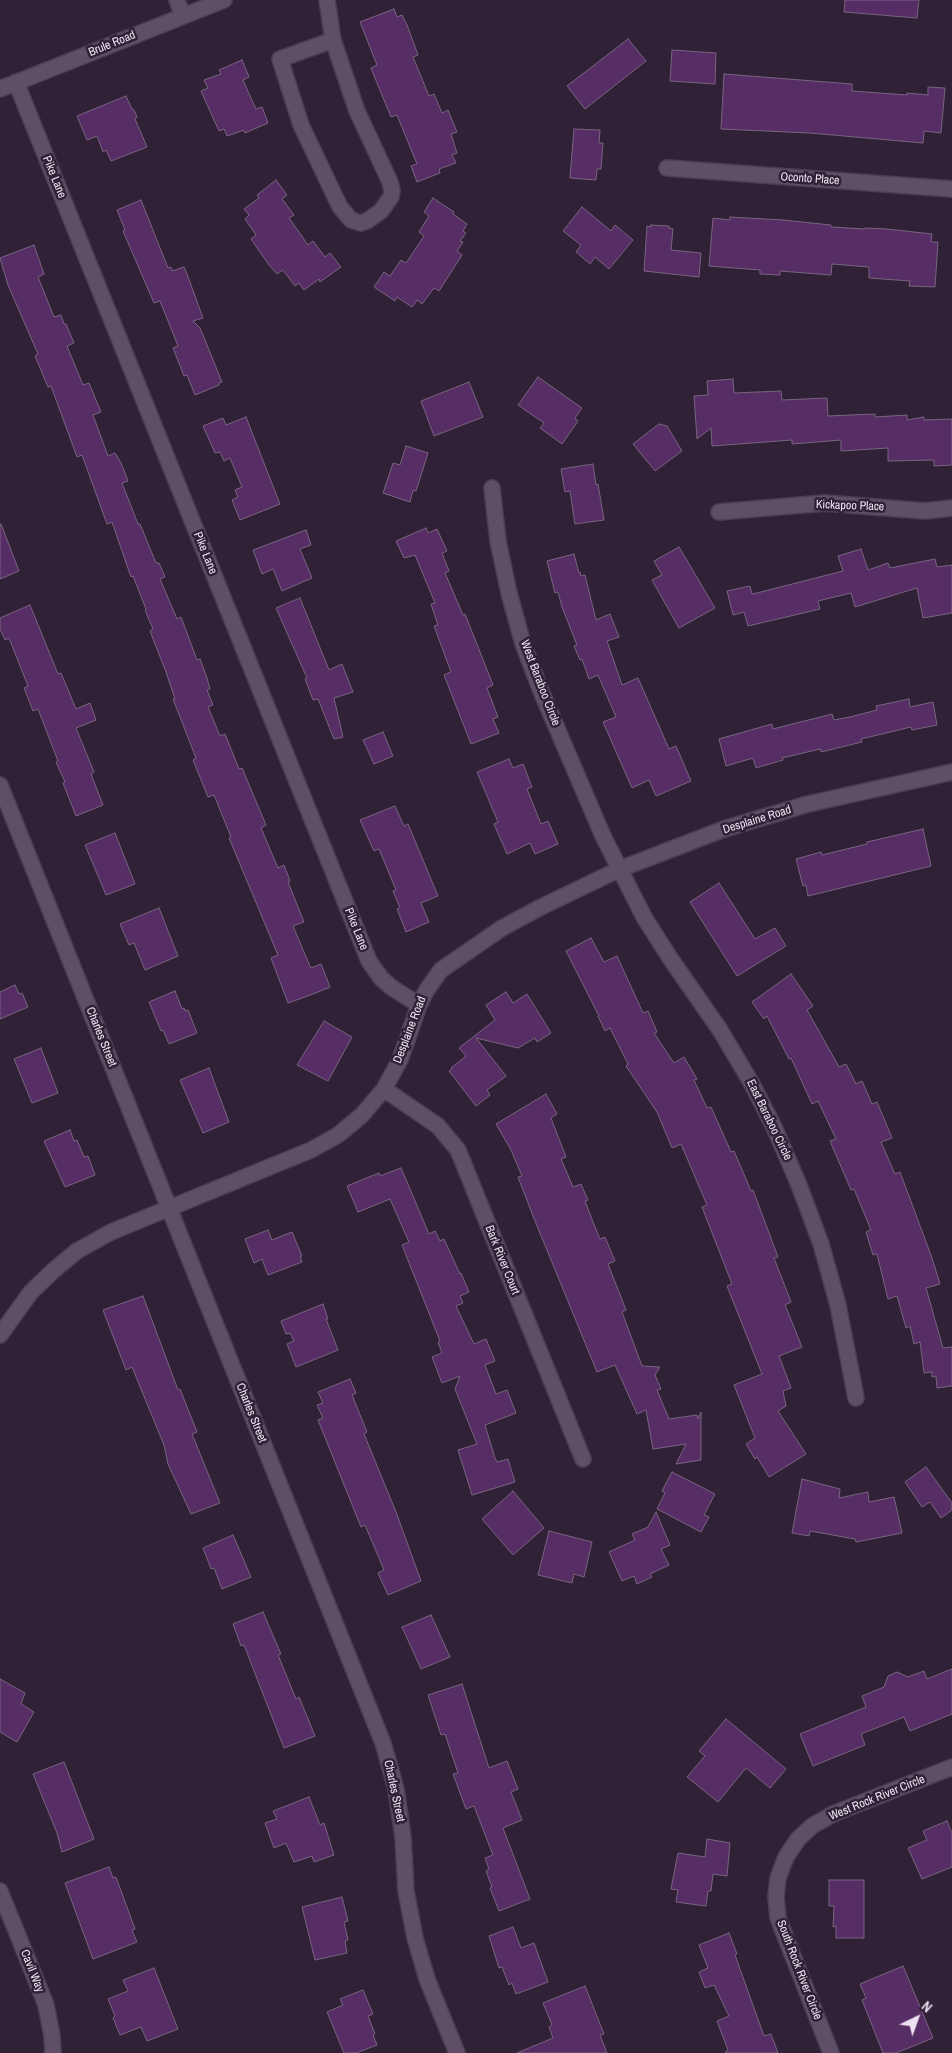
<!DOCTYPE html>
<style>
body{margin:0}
#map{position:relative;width:952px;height:2053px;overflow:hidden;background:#312137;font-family:"Archivo Narrow",sans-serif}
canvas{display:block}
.north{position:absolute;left:892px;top:1993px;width:50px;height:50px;-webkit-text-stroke:4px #312137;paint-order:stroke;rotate:42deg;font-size:14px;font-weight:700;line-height:20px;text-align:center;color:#ece2f1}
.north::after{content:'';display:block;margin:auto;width:18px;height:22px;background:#ece2f1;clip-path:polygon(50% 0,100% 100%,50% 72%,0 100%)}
</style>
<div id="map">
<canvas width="952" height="2053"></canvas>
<div class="north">N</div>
</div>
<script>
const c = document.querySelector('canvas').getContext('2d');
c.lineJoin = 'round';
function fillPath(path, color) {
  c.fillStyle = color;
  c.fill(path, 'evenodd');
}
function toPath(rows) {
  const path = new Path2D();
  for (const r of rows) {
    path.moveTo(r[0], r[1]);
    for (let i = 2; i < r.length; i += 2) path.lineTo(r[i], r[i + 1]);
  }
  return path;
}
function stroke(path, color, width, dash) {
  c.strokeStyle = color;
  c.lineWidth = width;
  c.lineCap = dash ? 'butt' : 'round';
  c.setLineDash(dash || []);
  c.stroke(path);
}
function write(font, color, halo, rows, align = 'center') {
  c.font = font + ' "Archivo Narrow",sans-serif';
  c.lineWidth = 5;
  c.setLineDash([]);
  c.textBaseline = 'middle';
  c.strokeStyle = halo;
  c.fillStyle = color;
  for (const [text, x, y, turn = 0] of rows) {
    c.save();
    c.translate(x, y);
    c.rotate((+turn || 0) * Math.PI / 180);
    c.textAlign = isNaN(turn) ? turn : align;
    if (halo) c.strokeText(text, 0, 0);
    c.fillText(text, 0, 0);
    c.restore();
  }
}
const building = toPath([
 [845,0,919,0,917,18,844,12,845,0],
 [394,9,397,17,402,15,407,25,418,55,413,57,429,96,434,94,442,113,448,110,457,132,451,134,457,153,452,155,456,163,439,169,440,173,417,182,411,166,417,164,397,115,391,117,377,83,371,68,377,65,360,22,394,9],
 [628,39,646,61,585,109,567,86,628,39],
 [672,50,716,53,715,84,670,81,672,50],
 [242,60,249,77,243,80,250,96,256,109,262,107,268,123,245,133,244,130,227,136,224,129,219,131,201,91,208,88,204,80,221,74,219,70,242,60],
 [724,74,852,84,852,91,907,95,907,93,928,95,928,87,945,88,941,133,924,131,923,143,810,133,721,129,724,74],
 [126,96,132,109,134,110,137,117,135,119,147,147,111,161,106,150,103,152,97,136,87,140,77,116,126,96],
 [574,129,600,130,599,143,603,143,601,169,597,169,596,180,570,178,574,129],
 [276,180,287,195,282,199,294,215,289,218,308,245,313,241,325,257,330,253,341,267,320,282,319,279,304,290,299,283,295,286,283,270,277,274,269,265,251,239,256,235,245,219,249,215,244,209,259,198,257,195,276,180],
 [433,198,454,212,453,214,467,224,463,231,466,233,460,241,463,242,457,251,462,255,439,291,434,288,422,304,417,300,412,307,397,297,395,301,374,287,384,272,390,276,401,260,406,263,424,236,419,232,429,216,424,212,433,198],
 [141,200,168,268,171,267,172,271,184,267,187,274,203,318,193,321,200,328,222,382,219,383,219,385,195,395,187,375,184,376,173,348,178,346,160,301,154,303,123,231,125,230,117,210,141,200],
 [582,207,611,231,615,225,633,240,609,269,595,257,590,264,576,252,581,245,563,231,582,207],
 [730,217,783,220,831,225,831,227,865,229,865,228,887,229,932,234,931,242,938,242,935,287,909,286,910,281,869,278,869,267,832,264,831,275,780,271,780,275,760,274,760,270,709,266,713,218,730,220,730,217],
 [651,225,669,226,669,228,673,229,671,250,701,253,699,277,644,271,647,226,651,227,651,225],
 [34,245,44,274,38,277,54,317,61,315,64,324,66,324,74,343,67,346,83,385,89,383,101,412,93,415,108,456,115,453,121,463,128,481,122,483,138,524,140,524,156,563,159,563,165,577,160,579,177,619,181,617,197,660,200,659,207,678,210,689,207,690,213,705,208,707,220,736,225,734,239,769,242,768,266,825,261,828,278,868,284,865,290,881,288,882,304,922,293,926,309,964,311,968,321,964,330,987,313,994,288,1003,271,958,278,955,229,838,231,837,214,795,208,797,193,760,196,758,173,699,175,699,166,672,150,631,153,629,145,610,146,609,133,576,131,577,112,522,107,524,82,455,77,457,51,386,48,387,35,356,38,354,8,285,0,258,34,245],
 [538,377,582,408,575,418,578,421,562,444,540,428,544,423,518,405,538,377],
 [733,379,734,393,781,391,782,400,827,398,828,416,875,414,875,417,907,415,907,420,924,417,924,420,952,419,952,465,934,466,934,460,888,461,888,448,841,451,841,440,792,444,792,440,712,446,711,428,697,439,694,396,708,395,707,381,733,379],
 [469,382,483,417,434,436,421,401,469,382],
 [246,417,280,504,240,520,232,500,238,497,235,490,242,487,230,458,224,461,220,452,215,453,203,426,223,418,226,425,246,417],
 [659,424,667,426,682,451,655,471,633,444,659,424],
 [406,446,428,453,416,491,413,490,410,502,383,493,393,463,400,465,406,446],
 [593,464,596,485,598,484,604,520,575,524,570,491,565,492,561,469,593,464],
 [1,524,19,571,0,579,0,525,1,524],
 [426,528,428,533,437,529,447,551,442,553,449,571,445,573,463,615,465,614,493,685,487,688,498,717,493,719,499,733,471,744,444,675,451,672,434,626,438,625,431,604,435,603,415,555,404,558,396,541,426,528],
 [306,530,311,545,300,549,312,578,282,591,273,569,262,574,253,550,306,530],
 [679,547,715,608,679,628,652,580,662,575,654,561,679,547],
 [861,549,868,570,888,563,890,568,935,559,937,567,952,565,952,613,923,618,917,588,855,607,851,593,818,601,820,609,748,626,744,612,733,615,727,591,750,586,752,594,757,593,843,571,838,556,861,549],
 [574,554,579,573,580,572,581,576,585,575,596,620,610,614,619,637,607,641,622,685,638,678,669,749,676,746,691,781,656,796,649,780,632,788,603,722,616,717,598,675,589,679,582,659,580,660,574,646,577,645,562,607,558,592,555,593,547,561,574,554],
 [300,598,329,670,342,664,353,692,334,698,343,737,334,739,318,699,313,700,305,679,307,678,276,608,300,598],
 [30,605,58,674,61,673,76,709,90,703,96,720,76,728,94,772,91,774,103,805,76,816,63,783,65,782,56,762,58,761,38,709,33,711,24,688,28,686,9,638,5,640,0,629,0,618,30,605],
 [909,699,910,707,933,702,937,725,912,730,911,727,861,739,862,742,821,752,820,749,782,758,783,760,756,768,753,758,726,766,719,739,772,724,773,729,832,714,834,720,850,717,877,710,876,706,909,699],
 [383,732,393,756,374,764,363,740,383,732],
 [509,759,513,768,523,764,532,787,527,789,541,824,548,821,558,844,535,854,530,843,507,854,494,824,498,822,477,772,509,759],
 [395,806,404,826,408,824,438,896,421,903,429,922,406,932,397,909,400,908,393,891,396,890,379,849,374,851,360,820,395,806],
 [923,829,931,866,808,896,806,885,803,886,796,859,821,852,822,855,867,844,867,842,923,829],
 [115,833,135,884,106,895,85,845,115,833],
 [719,883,755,939,775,928,786,946,737,976,690,902,719,883],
 [159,908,178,956,145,970,134,943,129,945,120,924,159,908],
 [591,938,604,962,617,956,643,1013,648,1011,657,1032,654,1033,674,1063,684,1057,697,1079,694,1080,707,1108,711,1107,731,1152,734,1151,751,1191,753,1190,778,1257,774,1258,791,1302,785,1305,802,1347,779,1356,791,1388,783,1391,786,1406,778,1411,806,1454,769,1477,757,1457,755,1459,746,1444,755,1438,734,1385,762,1374,727,1286,732,1284,702,1207,707,1205,681,1144,672,1148,657,1112,626,1066,628,1064,610,1028,605,1031,598,1016,599,1016,566,951,591,938],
 [791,974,813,1006,807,1010,839,1067,846,1064,856,1084,862,1081,872,1104,877,1102,892,1138,881,1142,895,1174,900,1172,932,1258,940,1284,926,1288,943,1348,952,1347,952,1386,937,1388,936,1376,932,1377,932,1372,924,1373,920,1342,914,1344,910,1326,906,1328,897,1296,888,1299,877,1254,873,1255,866,1232,871,1230,854,1189,851,1190,830,1141,836,1139,818,1101,812,1104,791,1058,789,1059,767,1016,764,1019,752,1002,791,974],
 [15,985,19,994,22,993,28,1007,0,1019,0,992,15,985],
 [175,991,182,1009,184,1008,185,1011,188,1010,197,1033,169,1044,163,1030,161,1031,149,1002,175,991],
 [506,992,513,1003,527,994,551,1033,537,1042,535,1038,518,1048,476,1038,506,1076,487,1090,490,1095,476,1106,449,1071,452,1069,451,1068,466,1056,459,1048,495,1020,486,1005,506,992],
 [324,1021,352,1037,328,1081,297,1065,324,1021],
 [41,1048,58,1093,32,1103,14,1059,41,1048],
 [209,1068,229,1122,203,1133,180,1080,209,1068],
 [546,1094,557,1114,551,1118,566,1157,561,1159,573,1187,581,1184,588,1200,585,1201,593,1222,600,1239,605,1237,615,1261,608,1264,626,1310,622,1312,642,1366,660,1367,655,1375,661,1389,657,1390,669,1419,697,1415,698,1419,701,1412,701,1460,676,1464,686,1444,653,1449,646,1410,637,1414,615,1365,597,1372,533,1216,518,1177,522,1176,511,1150,496,1124,546,1094],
 [70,1130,74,1141,77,1140,84,1157,88,1156,95,1175,65,1187,44,1141,70,1130],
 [401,1168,429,1234,435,1231,440,1241,444,1239,460,1274,461,1273,469,1292,460,1296,463,1303,456,1306,474,1344,486,1339,495,1361,485,1365,496,1394,507,1390,516,1413,485,1425,495,1458,497,1462,508,1459,515,1482,472,1495,458,1450,477,1444,455,1389,460,1376,442,1383,432,1357,442,1353,438,1342,440,1341,402,1245,409,1242,390,1199,358,1212,347,1186,379,1173,380,1176,401,1168],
 [268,1230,272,1240,292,1232,302,1256,300,1256,302,1262,268,1275,262,1259,254,1263,245,1239,268,1230],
 [143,1296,178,1390,180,1389,197,1432,192,1434,220,1503,191,1514,168,1464,164,1445,132,1367,126,1370,103,1310,143,1296],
 [323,1304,328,1319,326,1319,338,1350,296,1367,287,1344,294,1341,290,1333,286,1334,281,1321,323,1304],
 [350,1379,356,1393,352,1395,367,1432,364,1434,396,1512,421,1581,388,1595,378,1573,384,1570,365,1525,361,1527,318,1420,323,1418,317,1405,323,1403,318,1392,350,1379],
 [926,1467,952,1503,952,1510,941,1518,930,1502,922,1507,905,1482,926,1467],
 [672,1472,715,1494,704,1515,709,1517,701,1532,657,1509,665,1493,662,1491,672,1472],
 [802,1479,840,1489,839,1498,868,1492,869,1502,894,1497,902,1533,856,1542,855,1539,810,1531,809,1536,792,1533,802,1479],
 [513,1491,544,1528,513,1555,482,1519,513,1491],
 [656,1512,670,1545,661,1549,669,1565,650,1574,652,1577,637,1584,634,1576,622,1581,609,1552,635,1540,632,1534,648,1527,656,1512],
 [549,1531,592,1542,584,1577,574,1574,572,1583,538,1575,549,1531],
 [233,1535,251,1577,222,1589,214,1568,211,1569,203,1548,233,1535],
 [263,1612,281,1654,278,1655,296,1699,299,1697,315,1736,284,1748,244,1645,241,1646,233,1624,263,1612],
 [431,1615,450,1657,421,1669,402,1627,431,1615],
 [952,1669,952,1714,910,1731,904,1717,861,1734,865,1745,813,1766,800,1734,866,1707,862,1696,884,1687,888,1676,897,1672,908,1677,924,1671,927,1679,952,1669],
 [0,1679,25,1693,21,1704,34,1712,17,1742,0,1732,0,1679],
 [462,1684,489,1768,507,1761,518,1789,511,1792,522,1820,503,1828,530,1899,499,1911,490,1888,492,1887,486,1871,489,1869,485,1858,493,1855,474,1806,466,1809,453,1774,458,1773,445,1734,441,1735,428,1695,462,1684],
 [726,1719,786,1769,770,1788,746,1768,718,1802,687,1777,705,1756,699,1751,726,1719],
 [64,1762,94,1839,62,1852,57,1833,33,1774,64,1762],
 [309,1797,320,1825,324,1823,334,1855,314,1862,312,1856,294,1862,286,1843,274,1848,265,1823,277,1819,273,1811,309,1797],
 [947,1821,952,1833,952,1867,922,1879,908,1848,927,1840,923,1831,947,1821],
 [707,1839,730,1843,727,1876,713,1874,711,1891,708,1891,706,1906,676,1902,678,1890,671,1889,678,1853,705,1857,707,1839],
 [109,1867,113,1878,116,1877,135,1929,132,1930,137,1942,93,1959,65,1883,109,1867],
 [829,1880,864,1880,864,1938,836,1938,836,1926,833,1927,834,1906,829,1906,829,1880],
 [342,1897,348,1921,344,1922,348,1940,345,1941,347,1953,315,1960,302,1907,342,1897],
 [513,1927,521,1948,534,1943,548,1982,516,1994,512,1983,509,1985,502,1967,499,1968,489,1936,513,1927],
 [729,1933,737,1954,735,1955,764,2036,771,2034,778,2053,725,2053,728,2050,717,2021,729,2016,714,1985,705,1988,699,1972,708,1968,699,1945,729,1933],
 [903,1966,933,2038,896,2053,883,2053,862,2000,866,1998,860,1984,903,1966],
 [154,1968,178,2029,147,2041,141,2027,120,2035,113,2018,115,2016,108,1999,128,1991,123,1980,154,1968],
 [585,1986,604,2034,600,2035,607,2053,517,2053,553,2038,549,2027,552,2025,543,2003,585,1986],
 [363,1990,373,2014,368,2016,375,2034,373,2035,377,2045,356,2053,344,2053,327,2012,343,2005,340,1999,363,1990]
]);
fillPath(building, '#572d66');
stroke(building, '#78657f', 1);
const minor = toPath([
 [177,0,183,16],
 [327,0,333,40,357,111,390,182,392,190,391,197,381,211,367,221,361,223,351,220,340,207,301,125,280,59,333,40],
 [16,82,369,961,381,978,391,987,419,1005],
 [0,89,224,0],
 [667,168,952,189],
 [492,488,498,541,509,593,523,644,541,691,603,836,644,917,670,958,720,1030,752,1084,774,1127,799,1185,821,1244,838,1305,856,1398],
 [719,512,825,503,925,511,952,508],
 [0,785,383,1743,396,1789,403,1837,406,1891,415,1938,427,1979,457,2053],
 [384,1089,438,1126,458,1150,583,1459],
 [0,1335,31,1292,54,1270,77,1251,111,1232,311,1150,338,1135,362,1115,384,1089,400,1060,419,1005,426,991,441,970,502,928,541,907,620,869,724,829,808,804,952,772],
 [0,1891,46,2005,52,2036,53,2053],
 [831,2053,778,1918,776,1897,778,1878,786,1857,798,1839,812,1826,833,1814,952,1767]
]);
stroke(minor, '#4b3e51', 18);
stroke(minor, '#604e67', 15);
write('12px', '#ece2f1', '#312137', [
 ["Brule Road",112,44,-22],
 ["Pike Lane",54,177,68],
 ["Oconto Place",810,179,4],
 ["Kickapoo Place",850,506,2],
 ["Pike Lane",205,553,68],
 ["West Baraboo Circle",540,683,69],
 ["Desplaine Road",757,820,-17],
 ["Pike Lane",356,929,68],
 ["Desplaine Road",410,1030,-69],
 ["Charles Street",101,1037,68],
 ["East Baraboo Circle",769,1120,64],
 ["Bark River Court",502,1260,68],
 ["Charles Street",251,1413,68],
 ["Charles Street",394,1791,78],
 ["West Rock River Circle",877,1798,-22],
 ["South Rock River Circle",799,1970,69],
 ["Cavil Way",32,1971,68]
]);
</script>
